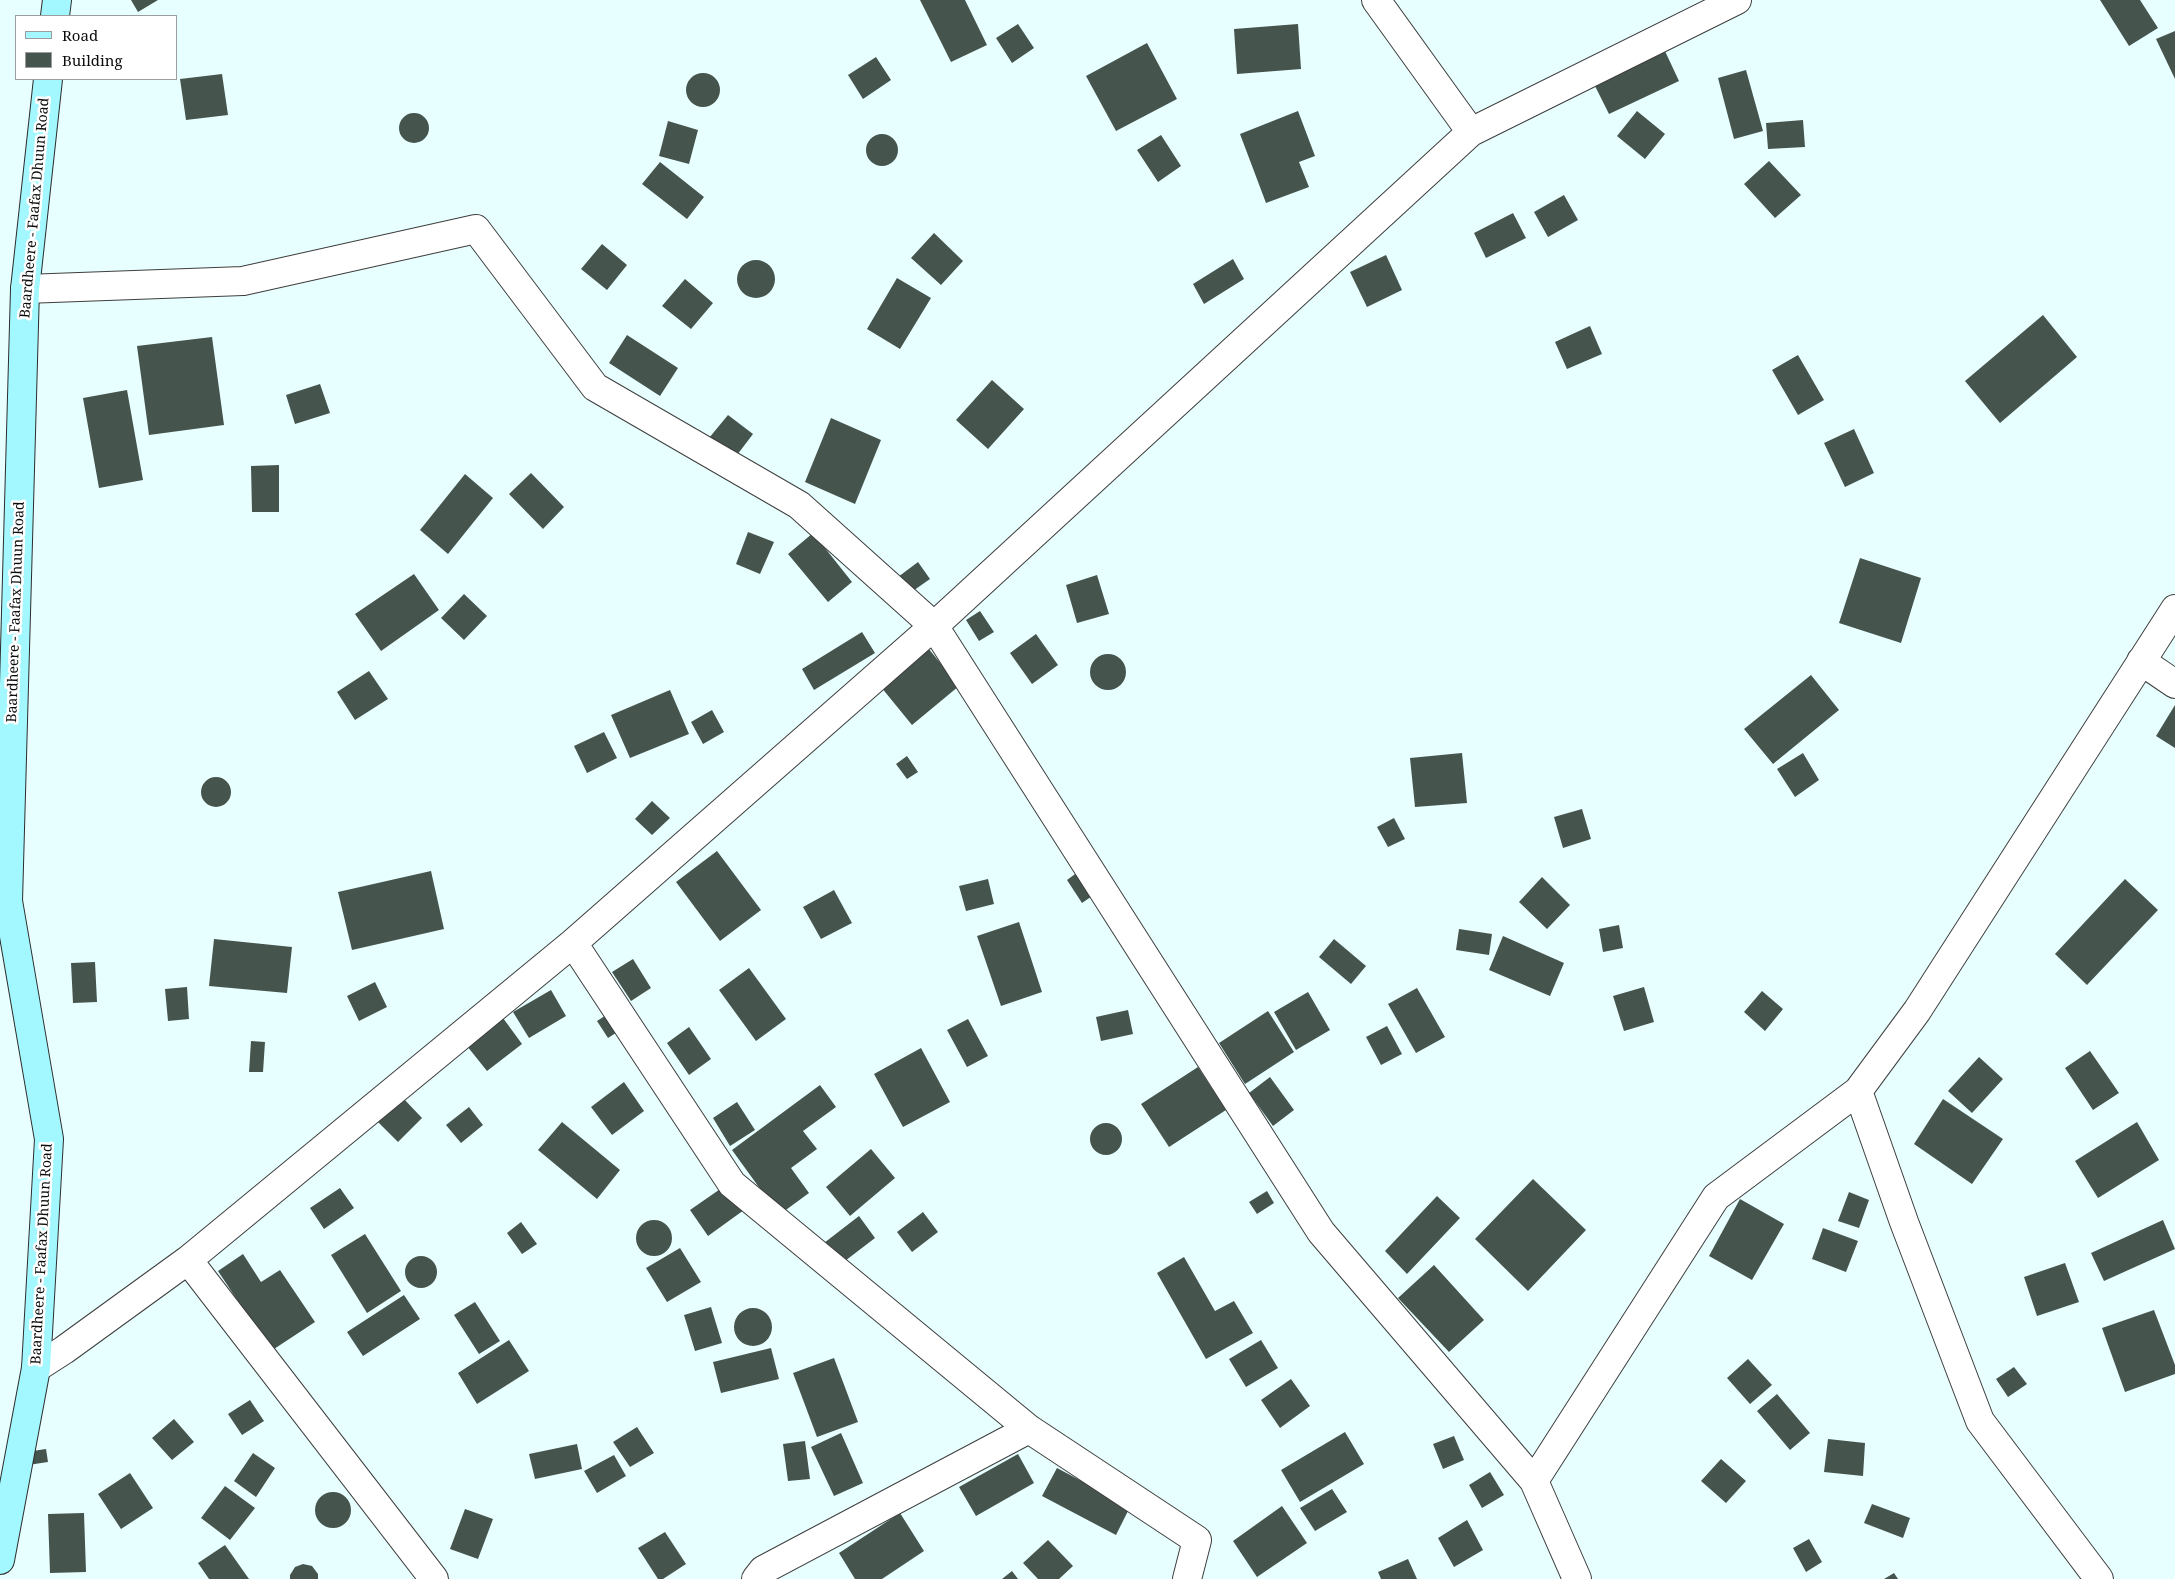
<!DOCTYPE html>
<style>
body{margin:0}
#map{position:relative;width:2175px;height:1579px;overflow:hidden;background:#e8ffff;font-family:"Noto Serif",serif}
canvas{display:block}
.legend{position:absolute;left:15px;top:15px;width:162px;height:65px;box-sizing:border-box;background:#fff;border:1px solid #9d9d9d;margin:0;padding:6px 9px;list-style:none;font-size:15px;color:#0b0b0b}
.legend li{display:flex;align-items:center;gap:10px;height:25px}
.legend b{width:25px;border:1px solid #9d9d9d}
</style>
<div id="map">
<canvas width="2175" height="1579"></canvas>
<ul class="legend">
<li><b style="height:6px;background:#a3f8ff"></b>Road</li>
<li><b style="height:14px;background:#46544e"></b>Building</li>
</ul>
</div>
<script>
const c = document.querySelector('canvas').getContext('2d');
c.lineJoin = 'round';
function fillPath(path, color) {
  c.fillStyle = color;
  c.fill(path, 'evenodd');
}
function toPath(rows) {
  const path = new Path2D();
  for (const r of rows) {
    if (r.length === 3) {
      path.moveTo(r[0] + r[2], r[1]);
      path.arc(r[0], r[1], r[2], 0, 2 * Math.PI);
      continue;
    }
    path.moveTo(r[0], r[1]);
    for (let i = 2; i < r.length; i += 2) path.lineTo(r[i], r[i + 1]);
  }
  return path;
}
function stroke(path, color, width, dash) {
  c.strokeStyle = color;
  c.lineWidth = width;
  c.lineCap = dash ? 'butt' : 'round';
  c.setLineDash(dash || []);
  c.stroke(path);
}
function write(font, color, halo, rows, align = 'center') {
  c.font = font + ' "Noto Serif",serif';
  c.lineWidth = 5;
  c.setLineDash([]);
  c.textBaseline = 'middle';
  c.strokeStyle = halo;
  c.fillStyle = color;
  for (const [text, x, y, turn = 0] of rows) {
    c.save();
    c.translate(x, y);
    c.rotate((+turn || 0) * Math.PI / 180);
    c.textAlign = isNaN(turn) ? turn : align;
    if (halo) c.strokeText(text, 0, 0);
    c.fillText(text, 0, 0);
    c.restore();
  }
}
fillPath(toPath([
 [131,0,158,0,138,12],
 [920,0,965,0,987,45,951,62],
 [2100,0,2140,0,2158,28,2129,46],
 [1018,24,1034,48,1012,63,996,38],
 [1298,24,1301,69,1237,74,1234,29],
 [2175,31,2175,79,2156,39],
 [1147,43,1177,99,1116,131,1086,76],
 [1664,49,1679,81,1609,114,1593,82],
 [876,57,891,80,863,99,848,75],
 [1746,70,1763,131,1734,139,1718,78],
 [703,90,17],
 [222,74,228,115,186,120,180,79],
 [1298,111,1315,156,1299,162,1309,187,1266,203,1240,134],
 [1637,111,1665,134,1645,159,1617,136],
 [414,128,15],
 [1803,120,1805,147,1768,149,1766,123],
 [668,121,698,130,689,164,659,156],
 [882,150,16],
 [1161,135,1181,166,1158,182,1137,150],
 [1769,161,1801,195,1775,218,1744,184],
 [660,162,704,197,687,219,642,184],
 [1564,195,1578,220,1548,237,1534,212],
 [1513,213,1526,238,1486,258,1474,233],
 [934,233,963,261,941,285,911,258],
 [602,244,627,265,607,290,581,269],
 [1386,255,1402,290,1367,307,1350,272],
 [1233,259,1244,279,1204,304,1193,284],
 [756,279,19],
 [897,278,931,298,900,349,867,329],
 [685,279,713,303,691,329,662,306],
 [2043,315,2077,357,2000,423,1965,381],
 [1590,326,1602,354,1567,369,1555,342],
 [627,335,678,368,660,396,609,363],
 [212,337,224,425,149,435,137,346],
 [1798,355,1824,400,1798,415,1772,370],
 [992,380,1024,409,988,449,956,420],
 [320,384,330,413,295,424,286,395],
 [127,390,143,480,99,488,83,398],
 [728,415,753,434,734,459,709,438],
 [831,418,881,440,855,504,805,482],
 [1854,429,1874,473,1845,487,1824,443],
 [279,465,279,512,252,512,251,466],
 [531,473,564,507,543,529,509,494],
 [465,474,493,498,448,554,420,530],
 [748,532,774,542,760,574,736,564],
 [813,533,852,582,828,602,788,554],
 [1860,558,1921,578,1901,643,1839,623],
 [918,562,930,579,910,593,898,577],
 [414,574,439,610,381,651,355,614],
 [1097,575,1109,614,1077,623,1066,585],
 [464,594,487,616,464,640,441,618],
 [980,611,994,632,979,641,966,620],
 [862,632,875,653,814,690,802,669],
 [1036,634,1058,665,1032,684,1010,653],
 [928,648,959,686,912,725,881,687],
 [1108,672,18],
 [369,671,388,699,355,720,337,692],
 [1811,675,1839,710,1773,764,1744,729],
 [670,690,689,734,630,758,611,715],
 [2175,705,2175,748,2156,736],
 [712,710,724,732,703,744,691,722],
 [604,732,617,758,587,773,574,746],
 [1462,753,1467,803,1415,807,1410,758],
 [1803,753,1819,780,1795,797,1777,769],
 [907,756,918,772,907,779,896,764],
 [216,792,15],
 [652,801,670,818,652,835,635,819],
 [1582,809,1591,839,1563,848,1554,817],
 [1394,818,1405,839,1388,847,1377,827],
 [717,851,761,910,720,941,676,882],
 [1082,869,1098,892,1082,903,1067,880],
 [431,871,444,929,352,950,338,892],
 [1542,877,1570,905,1547,929,1519,902],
 [988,879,994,904,966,911,959,886],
 [2125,879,2158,910,2087,985,2055,954],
 [834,890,852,923,821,939,803,907],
 [1019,922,1042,992,1001,1006,977,936],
 [1619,925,1623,948,1603,952,1599,929],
 [1459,929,1492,934,1489,955,1456,950],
 [1503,936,1564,963,1550,996,1489,970],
 [214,939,292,947,287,993,209,986],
 [1334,939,1366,966,1351,984,1319,957],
 [633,959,651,988,631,1001,612,972],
 [95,962,97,1002,73,1003,71,963],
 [749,968,786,1019,756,1041,719,990],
 [375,982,387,1007,359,1021,347,996],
 [187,987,189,1019,168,1021,165,989],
 [1644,987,1654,1022,1624,1031,1613,996],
 [1417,988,1445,1037,1416,1053,1388,1004],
 [551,990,566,1016,529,1038,513,1012],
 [1762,991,1783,1009,1765,1031,1744,1012],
 [1308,992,1330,1030,1296,1050,1274,1012],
 [614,1010,625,1027,608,1038,597,1021],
 [1128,1010,1133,1034,1101,1041,1096,1017],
 [1268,1011,1294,1052,1245,1084,1219,1043],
 [503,1018,522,1044,487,1071,467,1046],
 [968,1019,988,1056,967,1067,947,1030],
 [1387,1026,1402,1054,1381,1065,1366,1037],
 [689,1027,711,1059,689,1075,667,1043],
 [251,1041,265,1042,263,1072,249,1072],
 [921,1048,950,1102,903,1127,874,1074],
 [2090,1051,2119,1093,2093,1110,2065,1068],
 [1979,1057,2003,1079,1972,1113,1948,1091],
 [1198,1067,1226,1110,1169,1147,1141,1104],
 [1270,1077,1294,1110,1273,1126,1249,1093],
 [624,1082,644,1111,612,1135,591,1107],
 [820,1085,836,1107,803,1131,817,1149,791,1168,809,1193,779,1215,732,1150],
 [402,1097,422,1118,398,1142,378,1122],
 [1943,1099,2003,1139,1972,1184,1914,1144],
 [737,1102,755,1130,730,1146,713,1118],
 [469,1107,483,1125,461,1143,446,1125],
 [562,1122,620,1170,597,1199,538,1150],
 [2137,1122,2159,1160,2098,1198,2075,1161],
 [1106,1139,16],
 [871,1149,895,1178,850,1216,826,1187],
 [1533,1179,1586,1230,1528,1291,1475,1239],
 [726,1185,744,1210,708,1236,690,1210],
 [340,1188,354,1208,324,1229,310,1208],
 [1267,1191,1274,1203,1257,1214,1249,1202],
 [1849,1192,1869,1200,1859,1228,1838,1221],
 [1437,1196,1460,1218,1407,1274,1385,1251],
 [1740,1199,1784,1224,1752,1280,1709,1256],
 [923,1212,938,1232,912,1252,897,1232],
 [859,1216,875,1238,841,1264,824,1243],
 [654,1238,18],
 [2163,1220,2175,1249,2104,1281,2091,1253],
 [521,1222,537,1244,522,1254,507,1233],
 [1823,1228,1858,1241,1846,1272,1812,1259],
 [365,1234,401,1291,367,1313,331,1255],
 [680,1248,701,1282,667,1302,646,1268],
 [243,1254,261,1282,280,1270,315,1322,271,1351,218,1271],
 [421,1272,16],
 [1184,1257,1215,1311,1234,1301,1253,1333,1206,1359,1157,1273],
 [2065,1263,2079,1302,2037,1316,2024,1277],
 [1434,1265,1484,1320,1449,1352,1398,1298],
 [404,1295,420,1319,363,1356,347,1332],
 [475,1302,500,1341,479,1354,454,1315],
 [711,1307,722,1343,695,1351,684,1315],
 [753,1327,19],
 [2154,1310,2175,1365,2175,1374,2125,1392,2102,1328],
 [509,1340,529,1371,477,1404,458,1373],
 [1261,1340,1278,1368,1246,1387,1229,1359],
 [771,1348,779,1379,721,1393,713,1362],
 [834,1358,858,1422,817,1437,793,1373],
 [1748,1359,1772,1385,1750,1404,1727,1378],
 [2014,1367,2027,1384,2008,1397,1996,1379],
 [1291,1379,1310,1406,1280,1428,1261,1400],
 [1777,1394,1810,1433,1790,1450,1757,1411],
 [250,1400,264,1421,242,1435,228,1414],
 [174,1419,194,1442,172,1460,152,1438],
 [637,1427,654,1453,630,1467,613,1442],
 [1345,1432,1364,1464,1300,1502,1281,1470],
 [841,1433,863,1483,834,1496,811,1447],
 [1454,1436,1464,1460,1443,1469,1433,1444],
 [1828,1439,1865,1443,1863,1476,1824,1472],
 [805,1441,810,1479,788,1481,783,1444],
 [577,1444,582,1469,535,1479,529,1454],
 [46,1449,48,1462,28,1465,26,1452],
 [253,1453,275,1468,256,1497,234,1481],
 [1018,1454,1034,1483,976,1516,959,1487],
 [614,1455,626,1476,597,1493,584,1471],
 [1721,1459,1746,1481,1726,1503,1701,1481],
 [1057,1468,1130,1507,1116,1535,1042,1496],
 [1490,1472,1504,1495,1482,1508,1469,1485],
 [130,1473,153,1508,121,1529,98,1494],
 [225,1486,255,1508,230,1540,201,1518],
 [1332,1489,1347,1512,1315,1531,1300,1508],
 [333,1510,18],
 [1872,1504,1910,1518,1903,1538,1864,1523],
 [1282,1506,1307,1543,1257,1577,1233,1541],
 [465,1509,493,1519,478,1559,450,1549],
 [84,1513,86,1572,50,1573,48,1514],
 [900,1513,924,1551,882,1579,855,1579,839,1553],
 [1467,1520,1483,1550,1454,1567,1438,1538],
 [665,1532,686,1564,663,1579,658,1579,638,1548],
 [1809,1539,1822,1562,1806,1572,1793,1548],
 [1048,1540,1073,1566,1059,1579,1038,1579,1023,1563],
 [225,1545,249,1579,209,1579,198,1563],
 [1408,1559,1417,1579,1381,1579,1378,1572],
 [303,1564,312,1566,318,1574,318,1579,290,1579,290,1575,295,1567],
 [1012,1571,1018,1579,1002,1579],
 [1894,1573,1898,1579,1884,1579]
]), '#46544e');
const street = toPath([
 [1376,0,1471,132],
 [25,289,243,281,476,229,595,387,799,505,934,626,1321,1232,1534,1481,1577,1579],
 [2141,661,2175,684],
 [573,943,732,1184,1029,1429],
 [1858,1091,1904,1222,1980,1421,2099,1579],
 [188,1260,434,1579],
 [36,1368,64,1350,188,1260,573,943,934,626,1471,132,1737,0],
 [1534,1481,1716,1197,1858,1091,1917,1011,2175,609],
 [756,1579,763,1570,1029,1429,1197,1540,1187,1579]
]);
const secondary = toPath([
 [55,16,57,0],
 [0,1560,36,1368,49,1139,8,901,25,289,48,79]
]);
stroke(street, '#3e3e3e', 30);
stroke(secondary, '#2d2d2d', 30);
stroke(street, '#fff', 28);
stroke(secondary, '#a3f8ff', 28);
write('14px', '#0b0b0b', '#fff', [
 ["Baardheere - Faafax Dhuun Road",35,208,-85],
 ["Baardheere - Faafax Dhuun Road",16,612,-88],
 ["Baardheere - Faafax Dhuun Road",42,1254,-87]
]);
</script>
